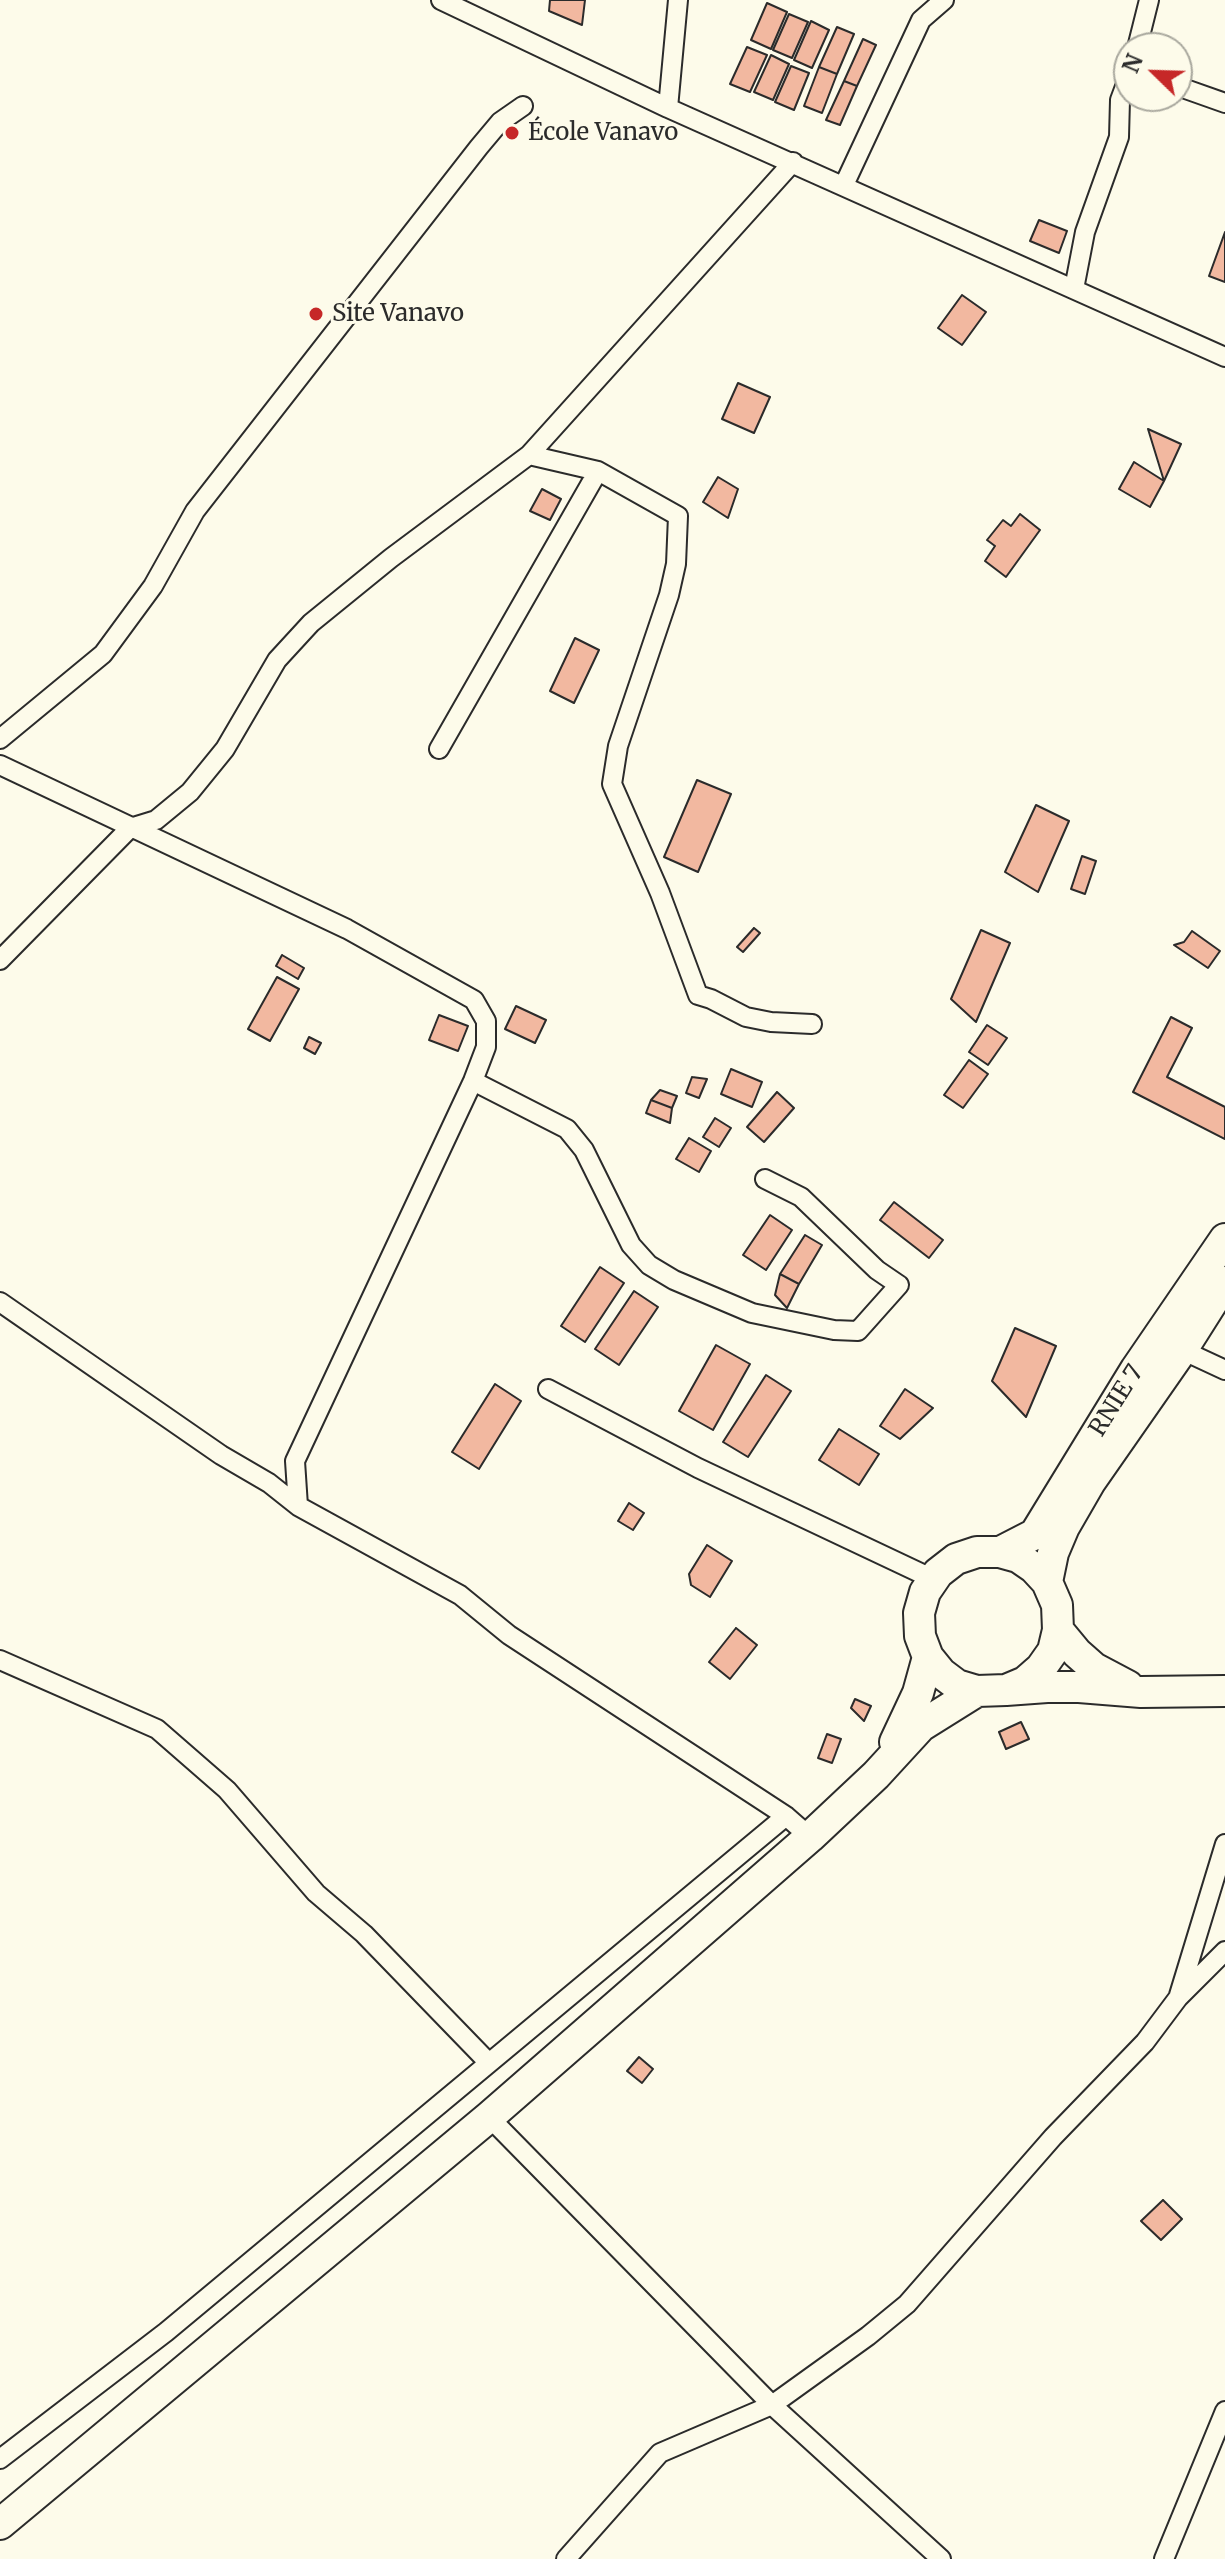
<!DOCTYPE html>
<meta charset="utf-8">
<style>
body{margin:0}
#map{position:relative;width:1225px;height:2559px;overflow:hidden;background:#fdfbea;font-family:Merriweather,serif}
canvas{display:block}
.north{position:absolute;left:1113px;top:32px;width:80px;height:80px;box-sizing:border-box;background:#fdfbea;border:2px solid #a9a89e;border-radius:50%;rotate:293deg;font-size:22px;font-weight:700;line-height:32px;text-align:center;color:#2b2b2b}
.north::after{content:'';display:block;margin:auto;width:28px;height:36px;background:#c62828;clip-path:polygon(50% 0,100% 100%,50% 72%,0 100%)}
</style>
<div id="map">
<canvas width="1225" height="2559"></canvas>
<div class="north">N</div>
</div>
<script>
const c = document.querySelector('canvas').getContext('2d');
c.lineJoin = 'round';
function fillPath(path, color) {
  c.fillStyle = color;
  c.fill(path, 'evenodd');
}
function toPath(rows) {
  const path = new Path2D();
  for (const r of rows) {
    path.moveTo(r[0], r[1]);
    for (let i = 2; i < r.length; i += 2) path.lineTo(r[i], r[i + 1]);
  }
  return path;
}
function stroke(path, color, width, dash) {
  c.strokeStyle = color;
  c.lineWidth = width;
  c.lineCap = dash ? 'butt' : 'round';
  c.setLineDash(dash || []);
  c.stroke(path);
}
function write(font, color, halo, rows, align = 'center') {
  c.font = font + ' Merriweather,serif';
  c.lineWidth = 6;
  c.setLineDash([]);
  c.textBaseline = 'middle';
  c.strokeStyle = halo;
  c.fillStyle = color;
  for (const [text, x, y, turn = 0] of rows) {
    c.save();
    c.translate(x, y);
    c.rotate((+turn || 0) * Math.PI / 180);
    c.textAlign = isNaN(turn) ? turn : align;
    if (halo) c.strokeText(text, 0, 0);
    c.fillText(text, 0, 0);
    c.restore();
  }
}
const building = toPath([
 [550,0,585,0,582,25,549,11,550,0],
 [767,3,787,12,771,49,751,40,767,3],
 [789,14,808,22,792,58,773,50,789,14],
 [811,21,829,30,812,68,794,60,811,21],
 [837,27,854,34,837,74,819,67,837,27],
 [863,39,876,45,857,86,844,81,863,39],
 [747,47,767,55,750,92,730,84,747,47],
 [771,55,789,64,773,100,754,92,771,55],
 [791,66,809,73,794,110,775,102,791,66],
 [819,67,837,74,822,113,804,106,819,67],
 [844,81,857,86,840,125,826,120,844,81],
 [1039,220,1067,231,1059,253,1030,241,1039,220],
 [1225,232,1225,282,1209,276,1225,232],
 [962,295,986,312,962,345,938,328,962,295],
 [738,383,770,397,754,433,722,419,738,383],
 [1148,429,1181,444,1164,481,1148,429],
 [1134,462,1164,481,1150,507,1119,489,1134,462],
 [718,477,738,489,728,518,703,502,718,477],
 [542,489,561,499,550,520,530,511,542,489],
 [1020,514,1040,530,1006,577,985,561,995,546,987,540,1003,520,1011,526,1020,514],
 [575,638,599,650,574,703,550,691,575,638],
 [697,780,731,794,698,872,664,857,697,780],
 [1036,805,1069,821,1038,892,1005,872,1036,805],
 [1082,856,1096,861,1085,894,1071,889,1082,856],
 [754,928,760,933,743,952,737,947,754,928],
 [981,930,1010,943,976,1022,951,999,981,930],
 [1192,931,1220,951,1208,968,1174,945,1184,942,1192,931],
 [282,955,304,968,298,979,276,966,282,955],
 [277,977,299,989,270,1041,248,1029,277,977],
 [516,1006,546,1020,535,1043,505,1029,516,1006],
 [439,1015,468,1026,458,1051,429,1040,439,1015],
 [1171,1017,1192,1028,1167,1077,1225,1107,1225,1139,1133,1092,1171,1017],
 [987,1025,1007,1038,988,1065,969,1052,987,1025],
 [309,1037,321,1043,315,1054,304,1048,309,1037],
 [969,1060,988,1074,963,1108,944,1095,969,1060],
 [731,1069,762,1082,752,1107,721,1094,731,1069],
 [692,1077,707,1079,699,1098,686,1093,692,1077],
 [660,1090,677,1096,672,1108,651,1100,660,1090],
 [777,1092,794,1108,764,1142,747,1127,777,1092],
 [651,1100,672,1108,670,1123,646,1113,651,1100],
 [715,1118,731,1128,719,1147,703,1137,715,1118],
 [689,1138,711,1151,699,1172,676,1159,689,1138],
 [894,1202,943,1240,929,1258,880,1220,894,1202],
 [770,1215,792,1230,766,1270,743,1255,770,1215],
 [805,1235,822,1245,799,1284,780,1274,805,1235],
 [600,1267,624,1283,585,1342,561,1326,600,1267],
 [780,1274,799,1284,787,1308,775,1295,780,1274],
 [634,1291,658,1307,619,1365,595,1349,634,1291],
 [1015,1328,1056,1346,1026,1417,992,1381,1015,1328],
 [716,1345,750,1364,713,1430,679,1411,716,1345],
 [766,1375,791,1391,748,1457,723,1442,766,1375],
 [495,1384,521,1401,479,1469,452,1452,495,1384],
 [905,1389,933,1408,900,1439,880,1426,905,1389],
 [839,1429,879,1454,859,1485,819,1460,839,1429],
 [629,1503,644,1513,633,1530,618,1521,629,1503],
 [707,1545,732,1561,710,1597,691,1585,689,1574,707,1545],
 [736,1628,757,1645,730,1679,709,1662,736,1628],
 [855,1699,871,1706,864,1721,851,1708,855,1699],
 [1021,1722,1029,1739,1006,1749,999,1732,1021,1722],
 [827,1734,841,1739,832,1763,818,1758,827,1734],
 [639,2057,653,2069,642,2083,627,2071,639,2057],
 [1163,2200,1182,2219,1161,2240,1141,2221,1163,2200]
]);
fillPath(building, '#f2b8a0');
stroke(building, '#2b2b2b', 2);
const street = toPath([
 [441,0,668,108,1225,357],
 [1137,48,1149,0],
 [1177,86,1225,103],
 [668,108,678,0],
 [844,185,921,20,944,0],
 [1074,289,1085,232,1119,137,1120,100,1129,76],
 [529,455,598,471,678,516,676,564,669,595,618,746,612,784,660,893,698,995,711,999,746,1017,771,1022,812,1024],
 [0,739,103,654,153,586,195,511,479,147,500,122,523,106],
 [439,749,598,471],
 [0,765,347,929,474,1000,486,1021,486,1047,473,1081,295,1461,298,1506],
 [0,960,130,828,156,820,190,792,225,749,277,660,311,623,391,558,529,455,793,162],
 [473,1081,567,1129,584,1150,631,1245,649,1265,674,1280,752,1313,834,1330,858,1331,899,1285,877,1270,801,1197,765,1179],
 [0,1302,221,1455,269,1483,298,1506,460,1595,509,1635,786,1816,810,1837],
 [1182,1350,1225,1370],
 [548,1389,698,1468,933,1579],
 [0,1660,157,1729,227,1790,316,1893,364,1934,489,2063],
 [1179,1995,1225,1844],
 [489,2117,772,2405,941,2559],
 [0,2459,166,2332,786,1816],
 [566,2559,660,2453,772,2405,868,2336,907,2304,1053,2137,1145,2042,1178,1998,1225,1951],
 [1164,2559,1225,2411]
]);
const primary = toPath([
 [1000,1552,1035,1534,1136,1369,1225,1239],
 [1047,1582,1053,1553,1064,1527,1090,1482,1182,1350,1225,1282],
 [1058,1630,1077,1653,1094,1668,1128,1686],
 [1006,1690,1025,1682,1041,1668,1053,1651,1058,1630,1057,1605,1047,1582,1034,1568,1018,1557,1000,1552,977,1552,956,1559,938,1573,925,1592,919,1613,920,1636,928,1657,941,1673,957,1685,977,1691,1006,1690,1047,1687,1079,1687,1141,1692,1225,1691],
 [895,1742,918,1693,928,1657],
 [0,2524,489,2117,810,1837,876,1775,921,1726,977,1691]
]);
stroke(street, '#2b2b2b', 22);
stroke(primary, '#2b2b2b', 34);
stroke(street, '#fdfbea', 18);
stroke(primary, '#fdfbea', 30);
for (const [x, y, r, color] of [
 [512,133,8,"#c62828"],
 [316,314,8,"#c62828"]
]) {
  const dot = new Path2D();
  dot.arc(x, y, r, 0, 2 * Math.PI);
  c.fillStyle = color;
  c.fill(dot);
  stroke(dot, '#fdfbea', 3);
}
write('24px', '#2b2b2b', '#fdfbea', [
 ["École Vanavo",528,133],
 ["Site Vanavo",332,314]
], 'left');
write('24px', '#2b2b2b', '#fdfbea', [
 ["RNIE 7",1117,1401,-58]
]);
</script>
